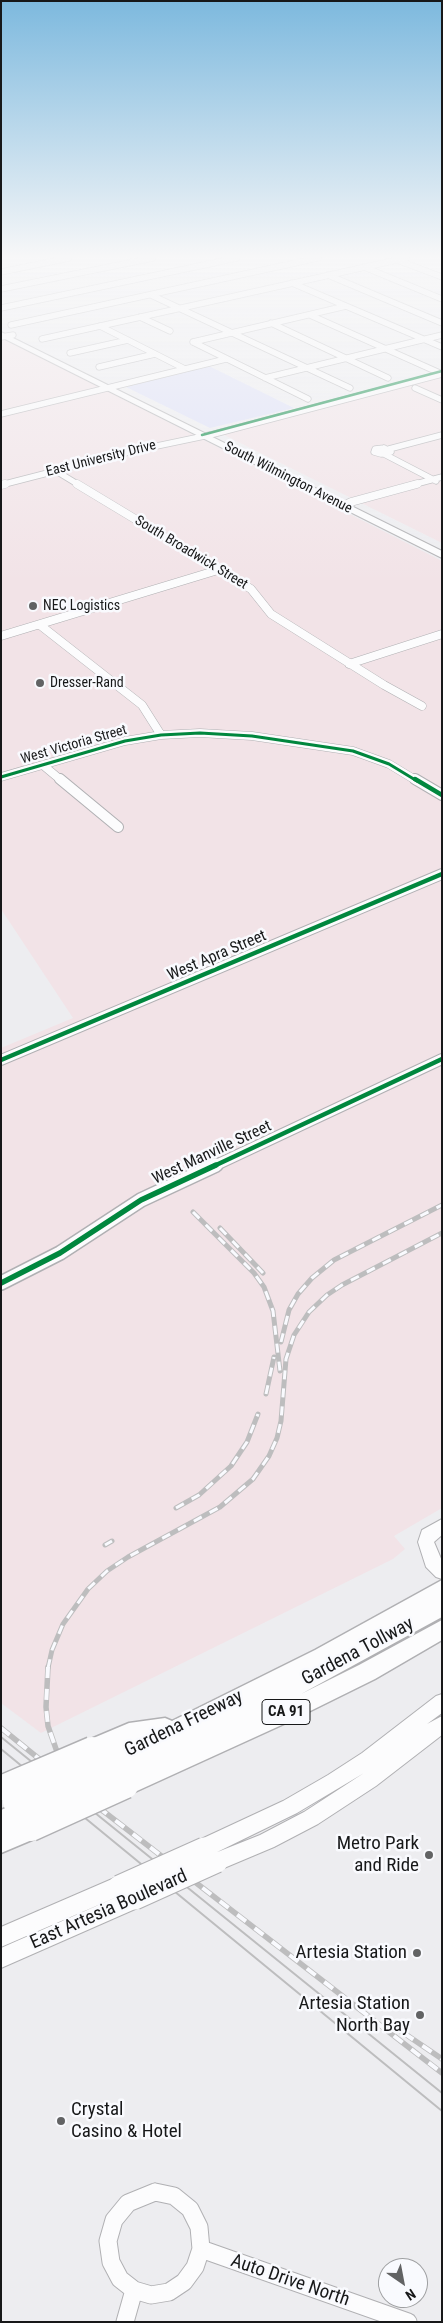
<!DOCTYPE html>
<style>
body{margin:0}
#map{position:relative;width:443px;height:2323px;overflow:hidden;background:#ededf0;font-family:"Roboto Condensed",sans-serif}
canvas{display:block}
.frame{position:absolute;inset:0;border:2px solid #171819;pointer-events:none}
.north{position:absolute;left:378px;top:2258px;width:50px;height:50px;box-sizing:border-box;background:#f9fafe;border:1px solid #9fa0a2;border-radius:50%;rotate:147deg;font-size:14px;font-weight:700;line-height:20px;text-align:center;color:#171819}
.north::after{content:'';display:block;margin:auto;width:18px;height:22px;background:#626364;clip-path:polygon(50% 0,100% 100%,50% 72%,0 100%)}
</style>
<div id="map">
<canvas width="443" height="2323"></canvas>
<div class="frame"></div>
<div class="north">N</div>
</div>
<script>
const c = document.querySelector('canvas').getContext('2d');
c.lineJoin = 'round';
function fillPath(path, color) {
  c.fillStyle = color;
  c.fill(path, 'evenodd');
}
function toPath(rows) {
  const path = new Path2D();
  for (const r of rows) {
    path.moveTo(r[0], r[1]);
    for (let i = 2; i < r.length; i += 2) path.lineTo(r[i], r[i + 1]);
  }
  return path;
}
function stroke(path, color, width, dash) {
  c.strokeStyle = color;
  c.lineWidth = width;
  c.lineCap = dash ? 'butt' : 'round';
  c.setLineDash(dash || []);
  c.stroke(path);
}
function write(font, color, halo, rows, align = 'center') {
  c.font = font + ' "Roboto Condensed",sans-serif';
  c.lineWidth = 5;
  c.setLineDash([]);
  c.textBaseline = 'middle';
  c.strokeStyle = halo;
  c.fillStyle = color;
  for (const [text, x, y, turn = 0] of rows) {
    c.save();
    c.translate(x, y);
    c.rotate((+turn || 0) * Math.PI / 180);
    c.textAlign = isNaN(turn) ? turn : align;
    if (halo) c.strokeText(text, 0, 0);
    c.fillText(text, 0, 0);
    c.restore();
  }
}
fillPath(toPath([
 [1,337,442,561,442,1508,394,1536,405,1549,393,1559,41,1733,1,1703,1,1048,73,1018,1,909],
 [442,376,442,543,224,435,224,433]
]), '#f2e3e7');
fillPath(toPath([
 [209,366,294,408,210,428,126,387]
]), '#dcdff8');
const minorFar4 = toPath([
 [397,260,442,277],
 [364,267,442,299],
 [1,272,69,258],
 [328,275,442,323],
 [292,283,442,347],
 [1,289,153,258],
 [151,295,350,388],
 [1,308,237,258],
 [310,315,442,374],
 [140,317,170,331],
 [271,323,388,378],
 [11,325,318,258],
 [100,326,185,369],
 [1,337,13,335],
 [42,339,406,258],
 [193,342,346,306],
 [193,342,308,399],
 [70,353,128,340],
 [99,367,155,354],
 [265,378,442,335],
 [415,388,442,400],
 [1,414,226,359],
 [384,448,391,452,381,454,374,452,375,449,384,448],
 [389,449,442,435],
 [384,454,436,481],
 [56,471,79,485],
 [1,485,133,451,214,434,442,374],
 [412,485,442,477]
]);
const minorFar3 = toPath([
 [77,484,251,589,271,614,384,685,422,706],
 [1,485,5,484],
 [344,506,351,502,417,484],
 [40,625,142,705,161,735],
 [1,636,218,570],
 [349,664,442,634],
 [44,766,62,781],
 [1,777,125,741,161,735,200,733,252,736,353,751,389,764,417,781]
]);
const minorFar2 = toPath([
 [60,779,118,827],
 [415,779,442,795],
 [1,1060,442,874],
 [214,1166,442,1059]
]);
const minorFar1 = toPath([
 [1,1283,60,1253,141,1200,216,1165]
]);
const minor = toPath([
 [155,2192,174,2196,190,2209,199,2227,201,2249,195,2267,184,2282,169,2292,151,2295,134,2290,120,2279,111,2262,108,2241,114,2220,128,2203,155,2192],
 [201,2249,408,2322],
 [125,2322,134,2290]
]);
const major = toPath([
 [1,332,442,551,442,558,1,337,1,332],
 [442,1519,442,1535,434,1542,442,1561,442,1579,436,1577,426,1567,418,1542,422,1530,442,1519],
 [442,1694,442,1713,427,1724,442,1716,442,1735,376,1786,318,1824,274,1847,217,1871,210,1869,207,1862,210,1855,260,1835,304,1812,364,1773,297,1813,211,1855,204,1857,197,1855,194,1848,197,1841,283,1801,328,1775,362,1753,436,1696,442,1694],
 [119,1876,126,1879,129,1886,126,1893,1,1947,1,1927,119,1876],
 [135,1889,142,1892,145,1899,142,1906,1,1968,1,1948,135,1889]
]);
const highway = toPath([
 [442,1580,442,1617,301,1694,359,1665,442,1620,442,1640,375,1679,286,1723,126,1796,118,1793,115,1786,117,1781,113,1782,105,1779,102,1771,96,1769,93,1762,95,1758,84,1756,81,1749,84,1742,129,1723,165,1718,172,1721,315,1650,442,1580],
 [25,1800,33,1804,36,1811,32,1819,39,1821,42,1829,39,1837,1,1853,1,1810,25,1800]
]);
stroke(minorFar4, '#b0b0b3', 7);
stroke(minorFar3, '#b0b0b3', 9);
stroke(minorFar2, '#b0b0b3', 12);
stroke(minorFar1, '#b0b0b3', 16);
stroke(minor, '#b0b0b3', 19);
stroke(major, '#b0b0b3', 2);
stroke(highway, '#b0b0b3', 3);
stroke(minorFar4, '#fcfcfd', 5.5);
stroke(minorFar3, '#fcfcfd', 8);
stroke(minorFar2, '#fcfcfd', 10);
stroke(minorFar1, '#fcfcfd', 13);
stroke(minor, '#fcfcfd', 17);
fillPath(major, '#fcfcfd');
fillPath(highway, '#fcfcfd');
stroke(toPath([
 [1,1737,442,2093],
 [1,1749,442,2111]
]), '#bdbdbe', 2);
const railFar1 = toPath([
 [193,1212,254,1273,264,1287,273,1311,280,1371],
 [220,1228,263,1273],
 [281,1342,289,1310,298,1294,312,1278,334,1260,442,1205],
 [266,1394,274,1357],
 [176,1508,199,1495,231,1466,247,1442,258,1414],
 [105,1545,112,1541],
 [48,1668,52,1650,63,1624,88,1589,107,1571,128,1557,220,1507,253,1479,269,1456,277,1438,281,1421,286,1359,294,1335,309,1312,327,1295,342,1285,442,1233]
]);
const rail = toPath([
 [48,1667,46,1707,48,1726,56,1749,74,1780,103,1811],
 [1,1728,75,1788],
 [98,1807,442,2073],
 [386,2021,442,2059]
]);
stroke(railFar1, '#bdbdbe', 5);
stroke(rail, '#bdbdbe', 5.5);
stroke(railFar1, '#f9fafe', 3, [9]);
stroke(rail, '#f9fafe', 4, [11]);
const majorBridge = toPath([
 [119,1886,204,1848],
 [135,1899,217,1862]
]);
const highwayBridge = toPath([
 [1,1788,92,1749],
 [15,1802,104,1762],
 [25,1811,113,1772],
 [31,1829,126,1786]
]);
stroke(majorBridge, '#b0b0b3', 23, []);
stroke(highwayBridge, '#b0b0b3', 27, []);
stroke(majorBridge, '#fcfcfd', 21);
stroke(highwayBridge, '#fcfcfd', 24);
stroke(toPath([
 [202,435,442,371]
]), '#00873e', 2.5);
stroke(toPath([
 [1,777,125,741,161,735,200,733,252,736,353,751,389,764,417,781]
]), '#00873e', 3);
stroke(toPath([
 [415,779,442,795],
 [1,1060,442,874],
 [214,1166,442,1059]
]), '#00873e', 4.5);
stroke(toPath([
 [1,1283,60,1253,141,1200,216,1165]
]), '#00873e', 5.5);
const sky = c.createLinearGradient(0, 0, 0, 583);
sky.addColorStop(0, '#7db9de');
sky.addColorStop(0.44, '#f7f7f8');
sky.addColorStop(1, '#f7f7f800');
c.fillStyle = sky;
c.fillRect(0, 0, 443, 583);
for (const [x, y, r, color] of [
 [33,606,5,"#626364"],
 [40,683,5,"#626364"],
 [429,1855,5,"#626364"],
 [417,1953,5,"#626364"],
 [420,2015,5,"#626364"],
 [61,2121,5,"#626364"]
]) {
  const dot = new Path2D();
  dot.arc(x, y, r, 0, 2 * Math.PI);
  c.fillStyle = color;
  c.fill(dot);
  stroke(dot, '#f9fafe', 2);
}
write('14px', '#171819', '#f9fafe', [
 ["East University Drive",101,459,-14],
 ["South Wilmington Avenue",288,478,27],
 ["South Broadwick Street",191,553,31],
 ["West Victoria Street",74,745,-16]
]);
write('14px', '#171819', '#f9fafe', [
 ["NEC Logistics",43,606],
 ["Dresser-Rand",50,683]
], 'left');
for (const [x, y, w] of [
 [286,1712,48]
]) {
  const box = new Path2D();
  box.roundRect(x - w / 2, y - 12.5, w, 25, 4);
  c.fillStyle = '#f9fafe';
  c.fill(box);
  stroke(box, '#171819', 1);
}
write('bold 15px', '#171819', null, [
 ["CA 91",286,1712]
]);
write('16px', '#171819', '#f9fafe', [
 ["West Apra Street",217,956,-23],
 ["West Manville Street",212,1153,-25]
]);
write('19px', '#171819', '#f9fafe', [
 ["Gardena Tollway",358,1652,-28],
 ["Gardena Freeway",184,1724,-26],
 ["East Artesia Boulevard",109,1910,-24],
 ["Auto Drive North",290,2281,19]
]);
write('19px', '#171819', '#f9fafe', [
 ["Metro Park",419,1844],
 ["and Ride",419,1866],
 ["Artesia Station",407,1953],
 ["Artesia Station",410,2004],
 ["North Bay",410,2026],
 ["Crystal",71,2110,"left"],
 ["Casino & Hotel",71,2132,"left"]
], 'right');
</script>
